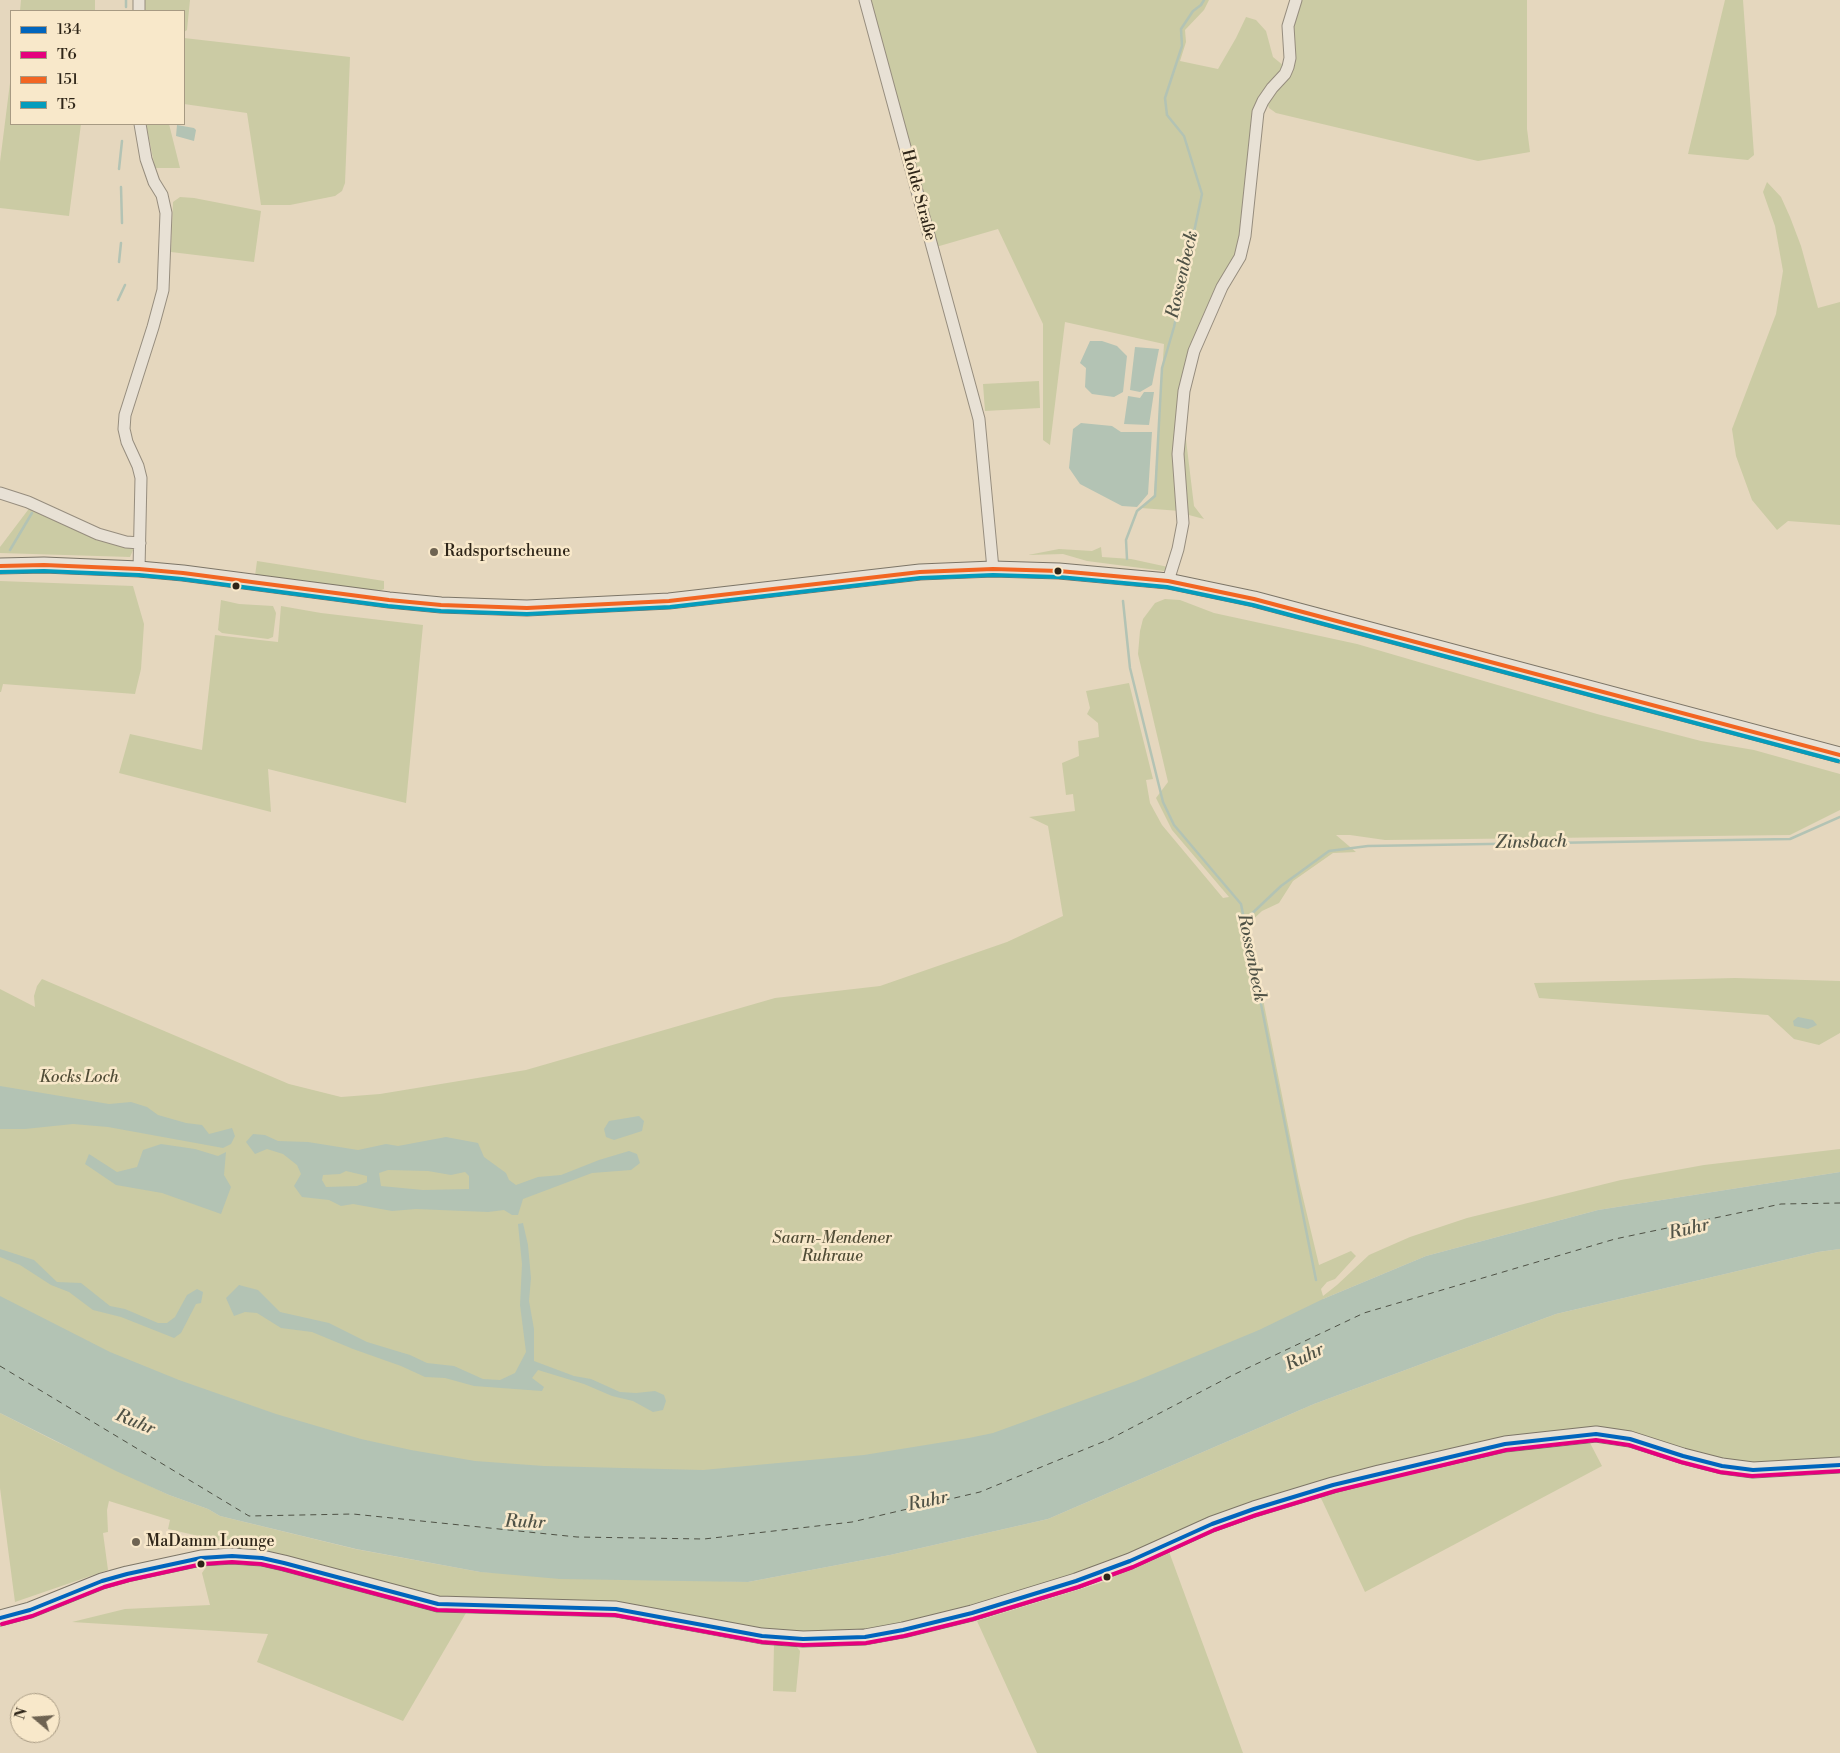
<!DOCTYPE html>
<meta charset="utf-8">
<style>
body{margin:0}
#map{position:relative;width:1840px;height:1753px;overflow:hidden;background:#e5d7be;font-family:"Libre Bodoni",serif}
canvas{display:block}
.legend{position:absolute;left:10px;top:10px;width:175px;height:115px;box-sizing:border-box;background:#f8e8ca;border:1px solid #a79a83;margin:0;padding:6px 9px;list-style:none;font-size:15px;color:#2e2518}
.legend li{display:flex;align-items:center;gap:10px;height:25px}
.legend b{width:25px;border:1px solid #a79a83}
.north{position:absolute;left:10px;top:1693px;width:50px;height:50px;box-sizing:border-box;background:#f8e8ca;border:1px solid #a79a83;border-radius:50%;rotate:288deg;font-size:14px;font-weight:700;line-height:20px;text-align:center;color:#2e2518}
.north::after{content:'';display:block;margin:auto;width:18px;height:22px;background:#6e6352;clip-path:polygon(50% 0,100% 100%,50% 72%,0 100%)}
</style>
<div id="map">
<canvas width="1840" height="1753"></canvas>
<ul class="legend">
<li><b style="height:6px;background:#0065bd"></b>134</li>
<li><b style="height:6px;background:#e5007d"></b>T6</li>
<li><b style="height:6px;background:#f26522"></b>151</li>
<li><b style="height:6px;background:#059cbc"></b>T5</li>
</ul>
<div class="north">N</div>
</div>
<script>
const c = document.querySelector('canvas').getContext('2d');
c.lineJoin = 'round';
function fillPath(path, color) {
  c.fillStyle = color;
  c.fill(path, 'evenodd');
}
function toPath(rows) {
  const path = new Path2D();
  for (const r of rows) {
    path.moveTo(r[0], r[1]);
    for (let i = 2; i < r.length; i += 2) path.lineTo(r[i], r[i + 1]);
  }
  return path;
}
function stroke(path, color, width, dash) {
  c.strokeStyle = color;
  c.lineWidth = width;
  c.lineCap = dash ? 'butt' : 'round';
  c.setLineDash(dash || []);
  c.stroke(path);
}
function write(font, color, halo, rows, align = 'center') {
  c.font = font + ' "Libre Bodoni",serif';
  c.lineWidth = 5;
  c.setLineDash([]);
  c.textBaseline = 'middle';
  c.strokeStyle = halo;
  c.fillStyle = color;
  for (const [text, x, y, turn = 0] of rows) {
    c.save();
    c.translate(x, y);
    c.rotate((+turn || 0) * Math.PI / 180);
    c.textAlign = isNaN(turn) ? turn : align;
    if (halo) c.strokeText(text, 0, 0);
    c.fillText(text, 0, 0);
    c.restore();
  }
}
fillPath(toPath([
 [21,0,95,0,95,11,20,11],
 [143,0,190,0,187,30,184,32,184,11,142,11],
 [870,0,1209,0,1204,10,1185,30,1186,42,1180,61,1218,69,1236,38,1246,17,1256,20,1266,31,1273,57,1284,66,1282,72,1260,99,1238,255,1195,341,1184,423,1194,506,1204,519,1185,514,1180,511,1141,508,1154,495,1164,344,1065,322,1050,445,1043,440,1043,324,998,229,936,247],
 [1300,0,1527,0,1527,129,1530,152,1478,161,1276,113,1269,108,1267,102,1289,74,1291,26],
 [1725,0,1743,0,1754,155,1748,160,1688,154],
 [184,38,350,57,345,183,342,191,335,196,290,205,261,205,247,113,184,104],
 [11,75,11,124,81,124,69,216,0,208,0,162],
 [146,124,169,124,180,168,155,168],
 [1767,182,1781,197,1790,217,1801,246,1818,308,1840,302,1840,525,1788,521,1777,530,1752,500,1736,456,1732,429,1776,314,1783,271,1775,226,1763,192],
 [180,197,194,198,261,211,254,262,171,252,173,202],
 [1039,381,1040,408,985,411,983,384],
 [31,506,108,541,134,548,130,557,0,553,0,547],
 [1101,547,1102,557,1131,559,1168,567,1164,571,1087,561,1063,554,1028,555,1059,549,1092,551],
 [257,561,384,581,384,589,376,592,255,576],
 [0,581,133,586,144,624,141,669,135,694,3,684,1,692,0,692],
 [1165,599,1180,600,1214,613,1357,644,1597,714,1701,741,1754,750,1840,774,1840,810,1790,835,1385,840,1350,835,1336,835,1356,852,1333,853,1293,881,1279,903,1262,911,1248,924,1299,1181,1319,1265,1351,1251,1356,1256,1335,1279,1327,1282,1321,1289,1323,1296,1337,1285,1369,1255,1410,1237,1467,1218,1621,1180,1704,1165,1840,1149,1840,1172,1598,1210,1426,1256,1323,1299,1332,1345,690,1527,0,1350,0,989,35,1007,34,996,37,986,42,979,289,1084,341,1097,380,1094,526,1070,775,998,880,986,1007,942,1063,916,1048,826,1029,817,1075,811,1073,794,1066,795,1062,763,1079,756,1078,741,1099,737,1098,723,1087,714,1090,708,1086,691,1129,683,1153,779,1146,780,1150,803,1162,825,1223,898,1229,897,1172,830,1156,798,1168,782,1138,654,1140,631,1143,619,1155,603],
 [221,600,239,604,273,606,276,613,273,637,268,639,222,633,218,630],
 [281,606,321,613,423,625,406,803,268,769,271,812,119,773,130,734,202,750,215,635,278,642],
 [1735,978,1840,981,1840,1033,1819,1045,1794,1039,1768,1015,1539,998,1534,983],
 [1840,1249,1840,1462,1739,1465,1600,1430,1357,1475,1076,1577,902,1625,835,1634,724,1626,460,1601,237,1554,238,1545,168,1529,170,1520,109,1501,107,1510,108,1532,103,1533,108,1570,15,1602,0,1488,0,1413,53,1440,169,1495,208,1509,220,1516,355,1549,480,1572,748,1582,890,1555,1048,1519,1314,1404,1556,1314,1818,1252],
 [1589,1441,1602,1466,1365,1592,1320,1496,1480,1453],
 [1168,1549,1243,1753,1037,1753,977,1621,1100,1583],
 [241,1559,404,1601,466,1613,403,1721,257,1662,268,1634,72,1622,125,1609,210,1605,202,1573,209,1563],
 [774,1645,797,1647,800,1651,796,1692,773,1691]
]), '#cbcba4');
fillPath(toPath([
 [177,125,194,128,196,130,194,141,176,136],
 [1090,341,1102,341,1117,346,1127,356,1123,392,1114,397,1092,394,1085,387,1086,368,1080,363],
 [1135,347,1159,349,1152,385,1140,392,1130,390],
 [1144,392,1154,392,1149,425,1124,424,1128,396,1140,398],
 [1081,423,1112,426,1121,432,1152,432,1148,494,1137,507,1122,506,1080,484,1069,468,1073,429],
 [1798,1017,1813,1020,1817,1025,1808,1029,1794,1026,1793,1021],
 [0,1086,109,1104,131,1102,147,1107,158,1115,186,1123,202,1125,209,1134,232,1128,235,1136,231,1144,223,1148,108,1127,73,1124,25,1129,0,1129],
 [639,1116,644,1121,642,1131,614,1140,606,1137,604,1129,609,1121],
 [253,1134,265,1135,278,1141,308,1142,358,1150,386,1144,398,1146,446,1137,478,1143,484,1157,506,1173,509,1180,516,1185,538,1177,561,1175,599,1160,629,1151,637,1154,640,1163,631,1170,592,1173,523,1199,518,1215,512,1215,504,1210,488,1212,416,1209,392,1211,353,1204,341,1206,329,1200,302,1197,294,1186,301,1174,297,1165,283,1154,267,1149,255,1154,246,1142],
 [388,1170,428,1171,451,1175,465,1172,469,1176,469,1189,423,1190,381,1186,379,1173],
 [346,1171,367,1176,367,1182,357,1186,326,1187,322,1180,323,1175,340,1174],
 [161,1144,195,1149,218,1156,226,1152,224,1175,231,1187,221,1214,162,1193,116,1185,85,1164,89,1154,117,1172,137,1167,143,1150],
 [1840,1172,1840,1249,1818,1252,1556,1314,1314,1404,1048,1519,890,1555,748,1582,560,1579,480,1572,356,1549,220,1516,208,1509,169,1495,116,1471,0,1413,0,1296,110,1352,179,1380,276,1414,361,1439,411,1450,475,1461,544,1466,703,1470,864,1455,969,1438,993,1433,1136,1381,1259,1330,1323,1299,1426,1256,1598,1210],
 [523,1223,528,1245,531,1278,529,1301,534,1329,534,1361,574,1376,591,1379,620,1392,636,1393,655,1391,664,1395,666,1401,663,1410,653,1412,633,1401,612,1396,584,1384,538,1370,532,1378,544,1387,542,1391,474,1386,445,1378,425,1377,401,1366,353,1349,312,1332,281,1328,257,1313,245,1312,234,1316,226,1298,239,1285,258,1290,280,1312,329,1323,367,1342,410,1355,427,1363,454,1366,483,1379,500,1380,515,1373,526,1352,520,1305,522,1264,518,1224],
 [0,1249,34,1260,57,1282,81,1283,110,1306,125,1309,158,1323,167,1323,175,1317,187,1295,197,1289,203,1292,201,1303,196,1304,181,1333,174,1338,121,1317,93,1310,69,1292,51,1285,20,1265,0,1257]
]), '#b3c3b4');
stroke(toPath([
 [126,7,126,0],
 [119,169,122,141],
 [121,187,122,223],
 [119,262,121,243],
 [118,300,125,285],
 [10,550,32,513],
 [1127,559,1126,540,1137,511,1155,496,1162,368,1174,327,1202,194,1184,136,1167,115,1165,98,1182,46,1181,29,1193,11,1201,5,1204,0],
 [1123,601,1130,668,1163,802,1174,825,1241,904,1316,1280],
 [1243,922,1281,886,1329,851,1368,846,1790,839,1840,817]
]), '#b3c3b4', 2.5);
stroke(toPath([
 [0,1366,249,1516,353,1514,577,1537,704,1539,852,1522,980,1492,1110,1439,1233,1375,1364,1313,1615,1239,1781,1204,1840,1203]
]), '#4f5246', 1, [6, 5]);
const minor = toPath([
 [865,0,979,419,993,569],
 [139,11,139,0],
 [0,493,28,502,98,534,126,542,140,543],
 [139,569,141,478,138,466,127,442,124,429,125,415,153,327,163,290,166,213,162,195,154,182,146,159,140,124],
 [1168,581,1178,549,1183,523,1178,454,1184,391,1194,351,1222,287,1240,257,1245,236,1258,112,1263,101,1272,88,1285,74,1288,67,1290,58,1288,26,1296,0]
]);
const secondary = toPath([
 [0,566,44,565,139,569,183,573,389,600,441,605,527,608,669,601,920,572,993,569,1059,571,1168,581,1254,599,1840,755],
 [0,1618,30,1610,102,1581,127,1574,201,1558,232,1556,262,1558,284,1563,438,1604,616,1609,762,1636,803,1639,865,1637,903,1630,972,1613,1076,1581,1130,1561,1212,1524,1254,1509,1333,1485,1379,1473,1505,1444,1596,1434,1630,1439,1683,1456,1722,1466,1753,1470,1840,1465]
]);
stroke(minor, '#968d7e', 13);
stroke(secondary, '#7c7567', 17);
stroke(minor, '#e8e1d5', 11);
stroke(secondary, '#e8e1d5', 15);
stroke(toPath([
 [0,1618,30,1610,102,1581,127,1574,201,1558,232,1556,262,1558,284,1563,438,1604,616,1609,762,1636,803,1639,865,1637,903,1630,972,1613,1076,1581,1130,1561,1212,1524,1254,1509,1333,1485,1505,1444,1596,1434,1630,1439,1683,1456,1722,1466,1753,1470,1840,1465]
]), '#0065bd', 4);
stroke(toPath([
 [2,1624,32,1616,104,1587,129,1580,202,1564,232,1562,261,1564,283,1569,437,1610,615,1615,762,1642,803,1645,866,1643,904,1636,973,1619,1078,1587,1133,1567,1214,1530,1256,1515,1335,1491,1506,1450,1596,1440,1629,1445,1681,1462,1720,1472,1752,1476,1840,1471]
]), '#e5007d', 4);
stroke(toPath([
 [0,566,44,565,139,569,183,573,389,600,441,605,527,608,669,601,920,572,993,569,1059,571,1168,581,1254,599,1840,755]
]), '#f26522', 4);
stroke(toPath([
 [0,572,44,571,139,575,182,579,388,606,441,611,527,614,670,607,920,578,993,575,1059,577,1167,587,1253,605,1838,761]
]), '#059cbc', 4);
for (const [x, y, r, color] of [
 [434,552,5,"#6e6352"],
 [1058,571,4.5,"#2e2518"],
 [236,586,4.5,"#2e2518"],
 [136,1542,5,"#6e6352"],
 [201,1564,4.5,"#2e2518"],
 [1107,1577,4.5,"#2e2518"]
]) {
  const dot = new Path2D();
  dot.arc(x, y, r, 0, 2 * Math.PI);
  c.fillStyle = color;
  c.fill(dot);
  stroke(dot, '#f8e8ca', 2);
}
write('16px', '#2e2518', '#f8e8ca', [
 ["Holde Straße",918,195,75]
]);
write('16px', '#2e2518', '#f8e8ca', [
 ["Radsportscheune",444,552],
 ["MaDamm Lounge",146,1542]
], 'left');
write('italic 16px', '#504c36', '#f8e8ca', [
 ["Kocks Loch",79,1078],
 ["Saarn-Mendener",832,1239],
 ["Ruhraue",832,1257]
]);
write('italic 18px', '#4f5246', '#f8e8ca', [
 ["Rossenbeck",1183,275,-77],
 ["Zinsbach",1531,843,-1],
 ["Rossenbeck",1251,958,79],
 ["Ruhr",1689,1230,-13],
 ["Ruhr",1305,1358,-26],
 ["Ruhr",135,1423,22],
 ["Ruhr",928,1502,-12],
 ["Ruhr",525,1523,2]
]);
</script>
